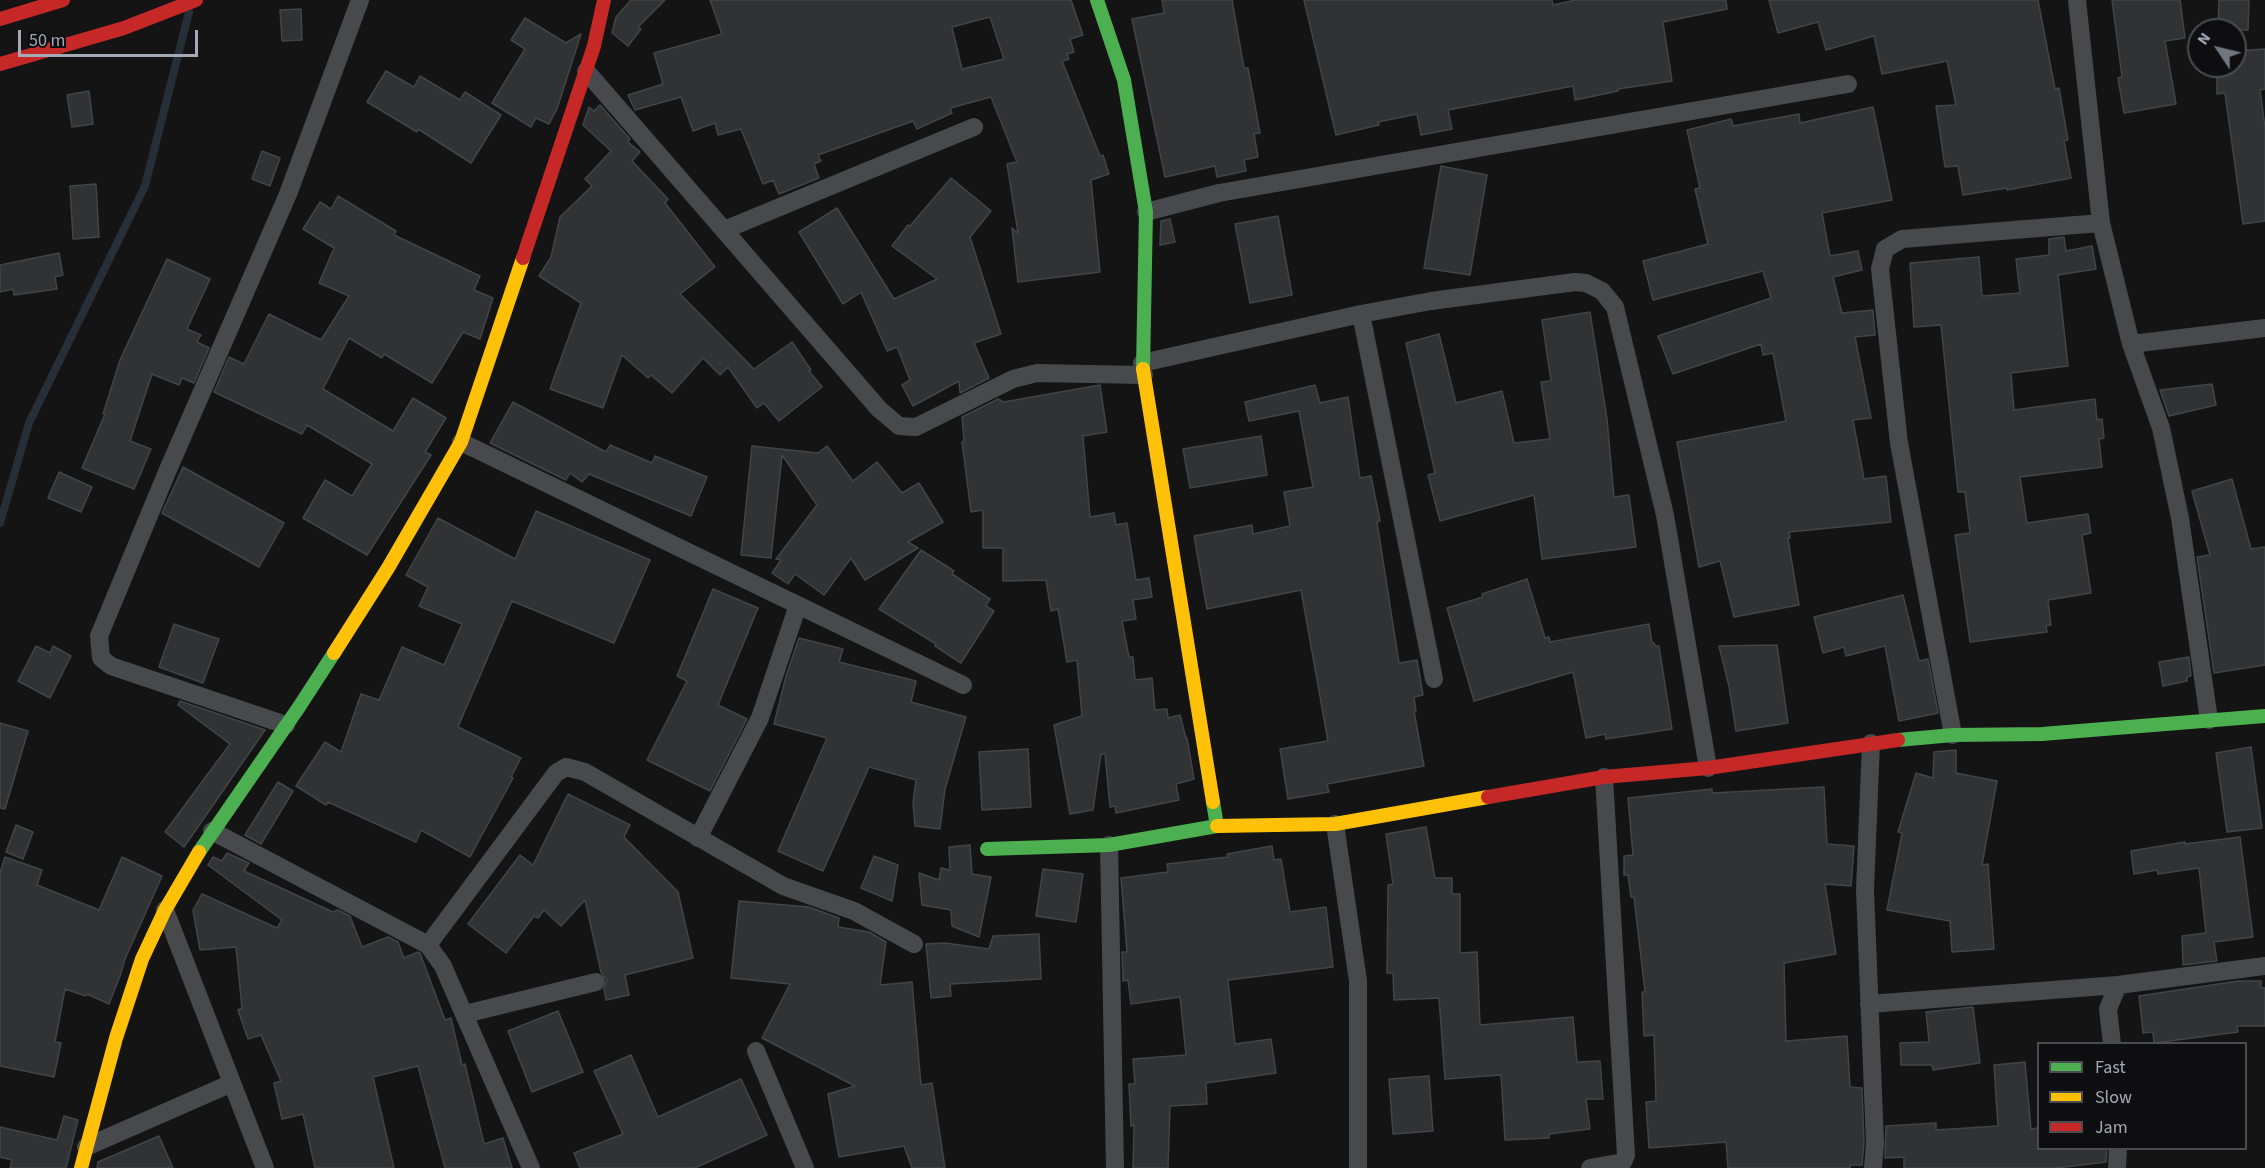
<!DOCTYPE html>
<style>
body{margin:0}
#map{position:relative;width:2265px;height:1168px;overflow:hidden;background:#141414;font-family:"Source Sans 3",sans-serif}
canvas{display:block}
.legend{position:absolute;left:2037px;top:1042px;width:210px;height:108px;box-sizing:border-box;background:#0e0e10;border:2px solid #4a4c52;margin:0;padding:8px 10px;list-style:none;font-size:18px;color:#a3aab6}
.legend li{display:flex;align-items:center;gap:12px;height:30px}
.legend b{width:30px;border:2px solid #4a4c52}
.north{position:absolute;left:2187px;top:18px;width:60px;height:60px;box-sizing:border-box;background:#0e0e10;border:2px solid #4a4c52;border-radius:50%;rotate:305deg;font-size:16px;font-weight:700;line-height:24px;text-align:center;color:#a3aab6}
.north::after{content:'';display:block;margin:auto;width:21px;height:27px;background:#71767d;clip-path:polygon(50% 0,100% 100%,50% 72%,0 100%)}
.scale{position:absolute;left:18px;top:30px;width:180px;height:27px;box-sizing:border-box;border:3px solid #a3aab6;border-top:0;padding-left:8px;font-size:18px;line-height:21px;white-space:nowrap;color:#a3aab6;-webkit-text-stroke:4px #0e0e10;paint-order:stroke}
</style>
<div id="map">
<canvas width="2265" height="1168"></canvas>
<ul class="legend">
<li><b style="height:8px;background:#4caf50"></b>Fast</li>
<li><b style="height:8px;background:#ffc107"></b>Slow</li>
<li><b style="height:8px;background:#c62828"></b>Jam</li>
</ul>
<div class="north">N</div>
<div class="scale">50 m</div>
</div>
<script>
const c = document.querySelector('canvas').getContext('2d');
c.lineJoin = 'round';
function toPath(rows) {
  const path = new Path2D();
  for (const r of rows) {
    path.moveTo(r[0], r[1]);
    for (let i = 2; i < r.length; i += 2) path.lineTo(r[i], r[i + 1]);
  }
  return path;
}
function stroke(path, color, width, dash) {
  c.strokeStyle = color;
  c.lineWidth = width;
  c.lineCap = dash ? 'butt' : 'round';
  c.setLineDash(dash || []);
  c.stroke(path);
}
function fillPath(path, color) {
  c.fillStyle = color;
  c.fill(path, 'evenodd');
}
stroke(toPath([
 [0,523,29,423,145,186,189,12]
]), '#262f36', 8);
const building = toPath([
 [631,0,665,0,638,27,641,29,628,46,612,33,616,17,631,0],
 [710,0,1071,0,1083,35,1070,39,1074,52,1067,54,1069,59,1062,61,1100,156,1103,155,1109,174,1091,180,1100,272,1018,282,1012,228,1018,233,1007,164,1017,162,991,97,950,108,952,113,917,129,913,121,818,155,821,161,814,164,819,178,779,194,773,180,763,184,741,129,718,135,715,123,693,131,681,97,635,110,628,95,663,84,654,53,722,34,710,0],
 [990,17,1004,59,962,69,952,27,990,17],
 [1162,0,1232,0,1244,68,1248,68,1260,133,1254,134,1258,157,1244,160,1246,171,1217,177,1215,166,1165,177,1132,19,1164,13,1162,0],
 [1304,0,1552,0,1553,5,1576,0,1726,0,1727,9,1663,22,1672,81,1618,89,1618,91,1575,100,1573,86,1448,110,1452,129,1421,135,1417,114,1378,122,1379,125,1336,135,1304,0],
 [1769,0,2038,0,2055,89,2059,88,2068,140,2064,141,2071,178,2007,190,2007,188,1963,195,1958,166,1945,167,1936,106,1956,105,1947,61,1882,74,1874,36,1826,50,1818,22,1778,33,1769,0],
 [2112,0,2180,0,2185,38,2165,41,2176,104,2124,113,2118,78,2122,77,2112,0],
 [2219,0,2249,0,2248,30,2218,30,2219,0],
 [301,9,302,40,282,41,280,10,301,9],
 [525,18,566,43,581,34,557,109,549,124,536,118,531,127,492,103,525,49,511,40,525,18],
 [2265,49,2265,89,2260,90,2265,127,2265,221,2243,224,2225,93,2217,94,2217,66,2235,66,2235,51,2265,49],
 [386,71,414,87,420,76,460,100,465,92,501,115,471,163,418,129,417,132,367,102,386,71],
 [89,91,93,124,72,127,67,95,89,91],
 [600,105,630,139,628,142,640,152,632,161,668,199,665,203,715,267,680,294,754,369,792,342,811,370,809,371,822,387,779,421,764,403,757,408,728,367,720,375,703,358,672,393,651,375,648,378,622,355,603,408,550,389,581,303,539,276,551,257,560,217,592,186,585,179,611,151,583,125,589,107,594,111,600,105],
 [1873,107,1892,200,1822,213,1830,256,1858,251,1862,270,1833,277,1842,313,1873,310,1875,335,1855,337,1871,418,1853,420,1864,479,1886,476,1891,522,1789,532,1790,538,1788,539,1799,605,1734,617,1720,561,1699,567,1677,442,1786,421,1773,353,1763,355,1761,344,1673,374,1658,336,1771,298,1763,271,1653,300,1643,261,1708,244,1695,189,1700,188,1687,130,1731,119,1733,126,1799,114,1800,123,1873,107],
 [262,151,280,158,270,186,252,179,262,151],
 [1441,166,1487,175,1470,275,1424,268,1441,166],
 [951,178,991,211,970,237,1001,334,974,343,989,378,960,393,959,381,913,406,902,385,910,380,897,347,887,351,861,292,843,304,799,232,837,208,894,299,937,279,892,246,908,225,910,226,951,178],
 [96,184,99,237,73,239,70,186,96,184],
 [338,196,396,231,394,235,480,276,474,290,493,298,480,339,463,332,432,383,384,354,382,358,349,338,323,389,393,431,413,398,446,418,425,452,431,455,367,555,303,518,325,480,352,496,372,464,307,425,302,434,214,392,229,357,244,364,269,314,321,340,349,296,319,283,334,248,303,229,320,202,331,209,338,196],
 [1278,216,1292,295,1250,303,1235,224,1278,216],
 [1170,219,1175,242,1160,245,1161,221,1170,219],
 [2064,237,2066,251,2092,246,2096,269,2058,275,2068,366,2011,373,2014,410,2095,399,2097,420,2102,419,2104,438,2099,439,2102,467,2020,477,2027,523,2088,514,2091,533,2082,535,2091,593,2048,600,2051,625,2046,626,2047,632,1970,642,1955,535,1970,533,1965,492,1958,492,1941,325,1914,327,1910,263,1979,257,1982,296,2020,293,2016,259,2049,255,2049,239,2064,237],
 [59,253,63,275,55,277,57,289,14,295,13,289,0,292,0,265,59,253],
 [167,259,210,279,187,329,201,335,197,342,209,348,194,383,182,378,179,385,152,374,130,441,151,449,134,489,82,468,105,414,103,414,120,360,167,259],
 [1590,312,1607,419,1614,497,1629,495,1636,547,1542,559,1534,495,1440,521,1428,475,1435,473,1406,343,1439,334,1456,403,1502,391,1514,443,1550,439,1541,382,1551,381,1542,320,1590,312],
 [2212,384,2216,405,2169,416,2160,390,2212,384],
 [1100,385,1107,432,1083,436,1090,517,1114,513,1116,525,1127,523,1136,580,1149,578,1152,597,1133,600,1136,619,1122,621,1129,657,1133,657,1135,680,1152,678,1155,710,1167,709,1168,718,1180,715,1186,738,1187,738,1194,779,1176,784,1179,800,1116,813,1115,806,1110,807,1105,754,1101,754,1093,810,1070,814,1054,725,1082,716,1077,660,1067,662,1058,609,1051,611,1046,580,1003,581,1003,548,983,548,983,510,971,512,962,442,964,441,962,417,998,399,1004,402,1100,385],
 [1315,385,1320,403,1348,397,1360,478,1371,476,1380,521,1377,522,1399,663,1417,660,1423,695,1414,697,1416,711,1414,711,1424,766,1327,784,1329,792,1288,799,1280,749,1328,741,1301,590,1207,609,1194,536,1252,525,1253,534,1290,526,1284,492,1313,487,1299,411,1249,421,1245,402,1315,385],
 [513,402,606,452,610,445,652,463,655,456,707,477,691,516,589,474,582,482,570,473,566,480,490,443,513,402],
 [1261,436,1267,475,1190,488,1183,449,1261,436],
 [752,446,818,453,827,446,853,481,877,462,902,493,919,483,943,522,908,542,918,548,865,580,851,558,824,595,795,574,788,584,772,573,781,560,776,559,817,505,782,455,771,558,741,555,752,446],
 [183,467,284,523,259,567,162,513,183,467],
 [59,472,92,487,81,512,48,498,59,472],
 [2232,479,2251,549,2265,547,2265,665,2214,673,2197,557,2210,555,2192,491,2232,479],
 [536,511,650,560,614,643,512,601,458,727,521,758,511,777,513,778,470,857,421,830,416,842,328,802,326,805,296,786,325,742,341,752,361,694,379,700,402,647,444,665,462,624,419,606,428,587,406,575,438,518,515,559,536,511],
 [921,550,954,571,952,574,990,599,986,606,994,611,961,663,935,646,936,644,879,609,921,550],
 [1527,579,1545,638,1549,637,1550,642,1649,624,1652,643,1654,643,1655,646,1659,646,1672,729,1606,739,1605,734,1586,738,1573,672,1474,701,1447,608,1483,597,1482,594,1527,579],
 [713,589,758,608,718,705,747,719,710,791,647,760,687,681,677,676,713,589],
 [1903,595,1919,661,1928,659,1938,713,1899,721,1885,646,1846,656,1844,647,1823,653,1814,617,1903,595],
 [174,624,219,639,203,683,159,667,174,624],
 [799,638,843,649,839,662,916,681,911,702,966,717,945,789,940,829,915,826,913,803,916,780,869,767,823,871,778,851,827,738,774,724,786,676,799,638],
 [1777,645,1788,723,1736,731,1729,686,1719,646,1777,645],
 [36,646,50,653,53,646,71,656,50,698,18,681,36,646],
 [2189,657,2191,676,2187,677,2187,681,2163,686,2159,662,2189,657],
 [180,701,265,730,184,847,165,832,230,744,178,705,180,701],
 [0,723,28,731,5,809,0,808,0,723],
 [2251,747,2262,828,2227,832,2216,753,2251,747],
 [1028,749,1031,807,982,810,979,752,1028,749],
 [1956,750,1956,773,1997,781,1982,865,1988,864,1994,949,1952,952,1950,921,1887,910,1902,833,1898,832,1916,773,1933,778,1934,752,1956,750],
 [278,782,293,791,261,844,245,835,278,782],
 [1824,787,1827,844,1854,846,1851,886,1825,884,1836,954,1784,963,1786,1041,1847,1036,1850,1087,1862,1088,1864,1143,1862,1165,1850,1165,1850,1168,1728,1168,1726,1142,1649,1148,1646,1102,1656,1101,1654,1035,1644,1036,1642,992,1645,992,1634,897,1631,897,1628,875,1624,875,1624,856,1633,855,1628,798,1712,789,1712,793,1824,787],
 [568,794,630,825,624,837,678,892,693,958,625,975,629,995,606,1000,604,989,607,980,601,972,585,900,561,926,544,910,538,918,534,916,506,953,468,924,520,855,533,865,568,794],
 [16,825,33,832,23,859,6,852,16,825],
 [1426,827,1435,878,1452,878,1452,894,1460,894,1460,953,1477,952,1480,1025,1573,1017,1577,1062,1600,1061,1603,1099,1586,1099,1590,1129,1549,1134,1549,1138,1505,1140,1501,1075,1445,1079,1439,998,1394,1000,1393,973,1387,973,1388,885,1393,884,1386,834,1426,827],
 [2240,837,2253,937,2214,942,2217,961,2183,965,2182,936,2206,933,2199,868,2158,874,2157,870,2134,874,2131,851,2185,842,2185,844,2240,837],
 [970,845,972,874,991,877,979,937,952,926,951,910,922,905,919,873,939,880,941,868,950,870,949,847,970,845],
 [1272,846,1274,860,1281,859,1290,912,1326,907,1333,967,1228,980,1235,1044,1271,1039,1276,1073,1206,1083,1207,1104,1170,1106,1168,1168,1133,1168,1134,1125,1131,1126,1129,1084,1135,1084,1133,1059,1186,1055,1180,997,1131,1004,1128,980,1123,981,1123,977,1122,952,1127,952,1121,878,1168,872,1167,864,1228,857,1227,854,1272,846],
 [227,853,249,863,244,871,333,912,338,910,350,916,362,947,388,937,398,942,404,958,418,952,420,953,445,1020,451,1018,462,1065,465,1064,484,1144,503,1138,512,1168,445,1168,418,1066,373,1077,394,1168,315,1168,303,1114,282,1119,274,1083,281,1081,261,1035,248,1039,238,1010,242,1008,236,947,200,950,193,910,202,894,277,928,282,920,208,865,213,857,222,861,227,853],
 [874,856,898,865,892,901,861,888,874,856],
 [5,857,42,870,37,885,99,910,122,857,162,876,125,959,120,976,109,1004,87,994,86,996,65,989,55,1042,61,1043,54,1077,0,1066,0,873,5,857],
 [1043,869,1083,874,1076,922,1036,916,1043,869],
 [739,901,809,907,839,918,838,927,869,932,886,942,880,985,912,982,921,1085,932,1083,945,1168,912,1168,904,1146,839,1157,828,1094,855,1086,762,1038,790,984,731,978,739,901],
 [1039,934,1041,979,950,984,951,996,931,998,926,944,945,943,989,949,993,936,1039,934],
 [2238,981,2261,981,2261,988,2265,988,2265,1026,2237,1026,2238,1032,2154,1043,2153,1032,2143,1033,2139,996,2238,981],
 [1973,1007,1980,1063,1933,1070,1932,1065,1901,1065,1900,1043,1929,1042,1926,1012,1973,1007],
 [558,1011,583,1072,532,1092,508,1031,558,1011],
 [631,1055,658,1117,741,1079,767,1135,695,1168,580,1168,574,1153,623,1134,594,1071,631,1055],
 [2025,1062,2031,1129,2038,1128,2038,1149,2107,1149,2106,1162,2057,1168,1904,1168,1904,1157,1885,1158,1886,1126,1936,1123,1936,1130,1998,1126,1994,1065,2025,1062],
 [1429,1076,1433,1131,1393,1134,1389,1079,1429,1076],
 [64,1116,78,1120,66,1168,10,1168,12,1160,0,1157,0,1127,57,1140,64,1116],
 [159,1136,173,1168,97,1168,98,1162,159,1136]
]);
fillPath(building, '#313233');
stroke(building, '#424448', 1.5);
stroke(toPath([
 [2077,0,2101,223,2131,344,2161,428,2180,518,2209,720],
 [586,71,879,409,899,426,916,427,1013,379,1037,373,1144,375],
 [1146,212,1219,193,1848,84],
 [724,230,974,127],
 [1361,314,1434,679],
 [2131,344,2265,328],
 [1142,363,1361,314,1431,301,1575,282,1586,283,1602,291,1615,307,1665,515,1708,768],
 [461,442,963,685],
 [286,725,111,666,101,658,99,636,167,472,288,194,360,0],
 [1953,735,1899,443,1880,269,1885,249,1902,239,2101,223],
 [1871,743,1865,890,1875,1143,1873,1168],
 [1335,824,1358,981,1358,1168],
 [212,831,428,945,443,966,531,1168],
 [698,838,760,718,798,605],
 [1109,845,1115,1168],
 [165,910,265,1168],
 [428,945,556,773,566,767,585,772,783,886,854,911,914,944],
 [1869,1004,2118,985,2265,966],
 [465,1014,596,982],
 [2112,1044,2108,1009,2118,985],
 [756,1051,805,1168],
 [86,1147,232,1083],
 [1590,1168,1623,1162,1626,1155,1604,777],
 [2117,1168,2118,1148]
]), '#47494d', 18);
stroke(toPath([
 [1097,0,1124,80,1146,212,1143,369],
 [1898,740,1953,735,2042,734,2265,716],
 [987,849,1109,845,1217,826,1213,802],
 [199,852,299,707,334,653]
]), '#4caf50', 14);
stroke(toPath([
 [1143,369,1213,802],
 [334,653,388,568,461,442,523,258],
 [1217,826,1335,824,1488,797],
 [81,1168,116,1038,142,959,165,910,199,852]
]), '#ffc107', 14);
stroke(toPath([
 [0,19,63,0],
 [0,64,124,28,196,0],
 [523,258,594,46,604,0],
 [1488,797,1604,777,1708,768,1898,740]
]), '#c62828', 14);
</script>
